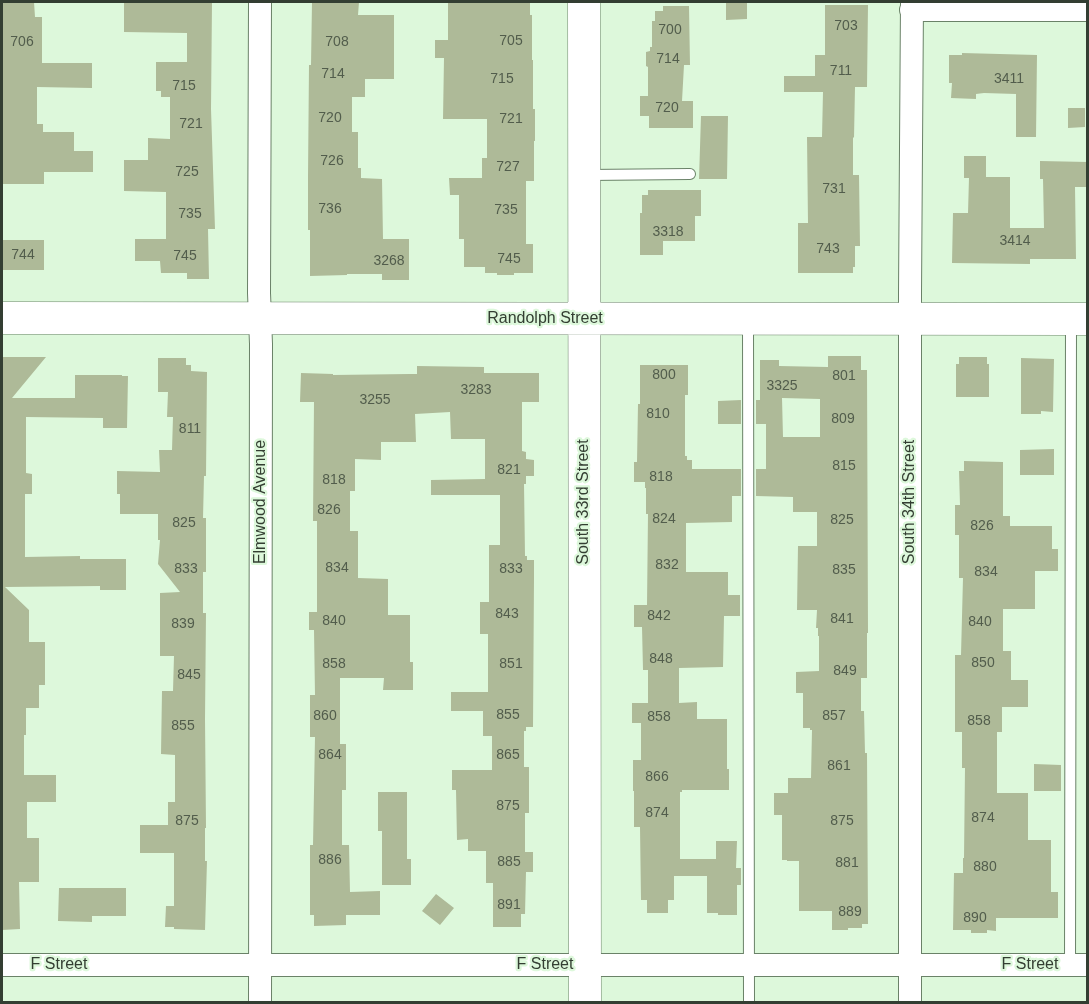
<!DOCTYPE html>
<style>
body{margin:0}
#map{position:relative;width:1089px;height:1004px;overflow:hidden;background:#ddf8db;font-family:Arial,sans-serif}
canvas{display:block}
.frame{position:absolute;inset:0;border:3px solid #333e32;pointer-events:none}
</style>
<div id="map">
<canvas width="1089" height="1004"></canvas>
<div class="frame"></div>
</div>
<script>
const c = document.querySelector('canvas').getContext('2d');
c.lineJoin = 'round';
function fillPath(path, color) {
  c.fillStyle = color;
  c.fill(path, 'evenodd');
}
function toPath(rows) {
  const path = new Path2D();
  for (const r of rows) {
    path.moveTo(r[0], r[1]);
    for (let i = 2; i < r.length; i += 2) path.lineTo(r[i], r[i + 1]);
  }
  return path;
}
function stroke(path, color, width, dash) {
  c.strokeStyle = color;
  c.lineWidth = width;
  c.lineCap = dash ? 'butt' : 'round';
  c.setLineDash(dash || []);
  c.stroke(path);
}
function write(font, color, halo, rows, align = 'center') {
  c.font = font + ' Arial,sans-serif';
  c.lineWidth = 4.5;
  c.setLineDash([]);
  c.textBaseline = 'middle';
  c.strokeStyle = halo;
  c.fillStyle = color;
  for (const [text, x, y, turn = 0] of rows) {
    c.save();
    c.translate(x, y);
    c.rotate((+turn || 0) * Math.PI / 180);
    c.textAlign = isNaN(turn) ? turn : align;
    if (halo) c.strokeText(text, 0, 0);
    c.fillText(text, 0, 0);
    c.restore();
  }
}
fillPath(toPath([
 [2,2,34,2,35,17,42,17,42,63,92,63,92,88,37,87,37,124,43,124,43,132,74,132,74,151,93,151,93,172,44,172,44,184,2,184],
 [124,2,212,2,211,109,215,229,208,229,209,279,187,279,187,273,161,273,160,261,135,261,135,239,166,239,166,192,124,191,124,160,148,160,148,138,170,139,170,97,161,97,161,91,156,91,156,62,187,62,187,33,124,32],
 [312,2,359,2,358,15,394,15,394,79,365,79,365,97,352,97,352,132,358,132,358,168,361,168,361,178,382,179,383,239,409,239,409,280,382,280,382,274,347,274,347,275,310,276,310,230,308,230,308,176,309,65,311,65],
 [448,2,530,2,530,15,532,15,532,60,533,60,533,109,535,109,535,141,534,141,534,181,526,181,526,244,533,244,533,273,514,273,514,275,497,275,497,273,485,273,485,267,464,267,464,239,459,239,459,195,450,195,449,178,482,178,482,158,487,158,487,119,443,119,444,58,435,58,435,40,448,40],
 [726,2,747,2,747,19,726,20],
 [825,5,868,5,867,87,855,87,854,138,853,137,853,175,859,175,860,246,855,246,855,267,853,267,853,273,798,273,798,223,808,223,807,137,822,137,823,92,784,92,784,76,815,76,815,55,825,55],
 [663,6,689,6,690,65,684,65,682,101,693,101,693,128,649,128,649,116,640,116,640,96,648,96,648,67,646,66,646,52,650,51,650,47,652,47,652,21,655,21,655,11,663,11],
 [962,53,1037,55,1036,137,1016,137,1016,94,984,93,976,94,976,99,951,98,952,83,949,83,949,55,962,55],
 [1068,108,1085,108,1085,127,1068,128],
 [701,116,728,116,727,179,699,179],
 [964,156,986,156,986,177,1010,177,1010,228,1044,228,1043,179,1040,179,1040,161,1088,162,1088,187,1075,187,1076,259,1030,259,1030,264,952,263,953,213,968,213,969,178,964,178],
 [648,190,701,190,701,216,695,216,695,241,663,241,663,255,640,255,640,213,642,213,642,195,648,195],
 [2,240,44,240,44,270,2,270],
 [828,356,861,356,861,370,867,370,868,633,867,633,867,678,861,678,861,711,864,711,865,753,867,753,868,924,862,924,862,928,848,928,848,930,832,930,832,911,799,911,799,861,787,861,787,860,782,860,782,815,774,815,774,793,788,793,788,778,811,778,812,730,810,730,810,728,803,728,803,693,796,693,796,672,819,671,819,636,818,636,818,628,816,628,817,610,797,610,798,546,817,546,817,512,793,512,793,497,756,496,756,469,766,469,766,424,756,424,756,400,760,400,760,360,779,360,779,366,828,367],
 [782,398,820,399,820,437,783,437],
 [2,357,46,357,12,398,75,398,75,375,122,375,122,376,128,376,127,428,103,428,103,418,26,417,26,473,32,474,32,494,25,494,25,557,80,556,80,559,126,559,126,590,100,590,100,586,5,587,29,610,29,642,45,642,45,685,39,685,39,708,26,708,26,735,24,735,24,775,56,775,56,802,27,802,27,838,39,838,39,882,19,882,20,929,2,930],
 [959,357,987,357,987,364,989,364,989,397,956,397,956,364,959,364],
 [158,358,186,358,186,365,191,365,191,371,207,372,206,476,204,476,203,518,206,518,206,572,203,572,203,613,206,613,205,719,206,828,205,828,205,861,207,861,205,930,174,929,174,927,165,927,166,906,174,906,174,853,140,853,140,825,168,825,168,802,175,802,175,755,161,754,162,691,173,691,174,656,160,656,160,593,180,592,158,564,160,540,158,540,158,514,120,514,120,494,117,494,117,471,160,472,159,450,172,450,173,417,167,417,168,392,158,392],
 [1021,358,1054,359,1053,412,1041,411,1041,414,1021,414],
 [640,365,688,365,688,395,685,395,685,456,687,456,687,460,692,460,692,469,741,469,741,496,732,496,732,522,686,523,686,572,728,572,728,595,740,595,740,616,724,616,723,667,679,668,679,703,697,702,697,719,727,719,727,769,729,769,729,790,682,790,682,792,680,792,680,859,716,859,716,841,737,841,736,868,741,868,741,885,737,885,737,915,718,915,718,913,707,913,707,876,674,876,674,900,668,900,668,913,647,913,647,900,641,900,640,827,634,827,634,791,633,791,633,760,641,760,641,723,632,723,632,703,648,703,648,670,643,670,642,627,634,627,634,605,647,605,648,514,646,514,646,488,645,488,645,482,634,482,634,462,637,462,638,404,640,404],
 [417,366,484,367,484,373,539,373,539,402,522,402,522,451,526,452,526,459,534,460,534,476,526,476,526,484,524,484,525,556,527,556,527,560,534,560,534,578,533,727,526,727,526,731,524,731,524,767,529,767,529,813,525,813,525,852,533,852,533,872,526,872,525,914,521,914,521,927,493,927,493,883,486,883,486,851,468,851,468,839,457,840,456,790,452,790,452,770,492,770,492,736,483,736,483,711,451,711,451,692,488,692,488,634,480,634,480,602,489,602,489,545,500,545,500,495,431,495,431,480,485,479,485,439,451,439,450,412,415,414,416,442,381,442,381,460,355,459,355,491,350,491,350,531,358,531,358,578,388,579,388,615,410,615,410,662,413,662,413,690,383,690,384,678,340,678,340,744,346,744,346,790,342,790,342,845,349,845,350,892,380,891,380,915,346,915,346,925,314,926,314,915,310,915,310,845,313,845,315,737,310,737,310,695,315,695,314,630,309,630,309,612,317,612,317,521,313,521,314,402,300,402,301,373,333,374,333,375,409,374,417,374],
 [741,400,741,424,718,424,718,401],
 [1054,449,1054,475,1020,475,1020,450],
 [964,461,1003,462,1003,516,1010,516,1010,526,1052,526,1052,549,1058,549,1058,571,1035,571,1035,609,1003,609,1003,651,1011,651,1011,680,1028,680,1028,707,1002,707,1002,732,997,732,997,793,1028,793,1028,840,1051,840,1051,892,1058,892,1058,918,996,918,996,931,987,930,987,933,971,933,971,930,953,930,954,873,963,873,963,858,964,858,965,768,962,768,962,732,955,732,955,655,961,655,963,578,959,578,959,535,955,535,955,505,960,505,959,471,964,471],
 [1034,764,1061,765,1061,791,1034,791],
 [378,792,407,792,407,859,411,859,411,885,382,885,382,831,378,831],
 [59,888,126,888,126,916,92,916,92,922,58,921],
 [436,894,454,908,440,925,422,911]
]), '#aeba98');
const lane = toPath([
 [587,175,690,174],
 [748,322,749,1002],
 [1070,965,1071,321]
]);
const street = toPath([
 [260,2,259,293,261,344,260,1002],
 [911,10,1088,10],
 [2,965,1088,965],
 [910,1002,910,293,912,2]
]);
const secondary = toPath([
 [584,2,585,1002],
 [2,318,1088,319]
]);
stroke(lane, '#6a8268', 12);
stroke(street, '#6a8268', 24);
stroke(secondary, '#6a8268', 33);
stroke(lane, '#fff', 10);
stroke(street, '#fff', 22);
stroke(secondary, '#fff', 32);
write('14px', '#525d4c', null, [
 ["703",846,26],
 ["700",670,30],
 ["705",511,41],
 ["706",22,42],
 ["708",337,42],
 ["714",668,59],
 ["711",841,71],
 ["714",333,74],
 ["715",502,79],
 ["3411",1009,79],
 ["715",184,86],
 ["720",667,108],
 ["720",330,118],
 ["721",511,119],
 ["721",191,124],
 ["726",332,161],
 ["727",508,167],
 ["725",187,172],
 ["731",834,189],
 ["736",330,209],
 ["735",506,210],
 ["735",190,214],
 ["3318",668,232],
 ["3414",1015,241],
 ["743",828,249],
 ["744",23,255],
 ["745",185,256],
 ["745",509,259],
 ["3268",389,261],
 ["800",664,375],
 ["801",844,376],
 ["3325",782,386],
 ["3283",476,390],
 ["3255",375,400],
 ["810",658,414],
 ["809",843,419],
 ["811",190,429],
 ["815",844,466],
 ["821",509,470],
 ["818",661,477],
 ["818",334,480],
 ["826",329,510],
 ["824",664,519],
 ["825",842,520],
 ["825",184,523],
 ["826",982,526],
 ["832",667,565],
 ["834",337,568],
 ["833",186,569],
 ["833",511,569],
 ["835",844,570],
 ["834",986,572],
 ["843",507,614],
 ["842",659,616],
 ["841",842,619],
 ["840",334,621],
 ["840",980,622],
 ["839",183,624],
 ["848",661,659],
 ["850",983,663],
 ["858",334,664],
 ["851",511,664],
 ["849",845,671],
 ["845",189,675],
 ["855",508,715],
 ["860",325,716],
 ["857",834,716],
 ["858",659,717],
 ["858",979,721],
 ["855",183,726],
 ["864",330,755],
 ["865",508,755],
 ["861",839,766],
 ["866",657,777],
 ["875",508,806],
 ["874",657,813],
 ["874",983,818],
 ["875",187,821],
 ["875",842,821],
 ["886",330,860],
 ["885",509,862],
 ["881",847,863],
 ["880",985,867],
 ["891",509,905],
 ["889",850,912],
 ["890",975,918]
]);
write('16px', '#333e32', '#ddf8db', [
 ["Randolph Street",545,319],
 ["Elmwood Avenue",261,502,-90],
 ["South 33rd Street",584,502,-90],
 ["South 34th Street",910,502,-90],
 ["F Street",59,965],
 ["F Street",545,965],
 ["F Street",1030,965]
]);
</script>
